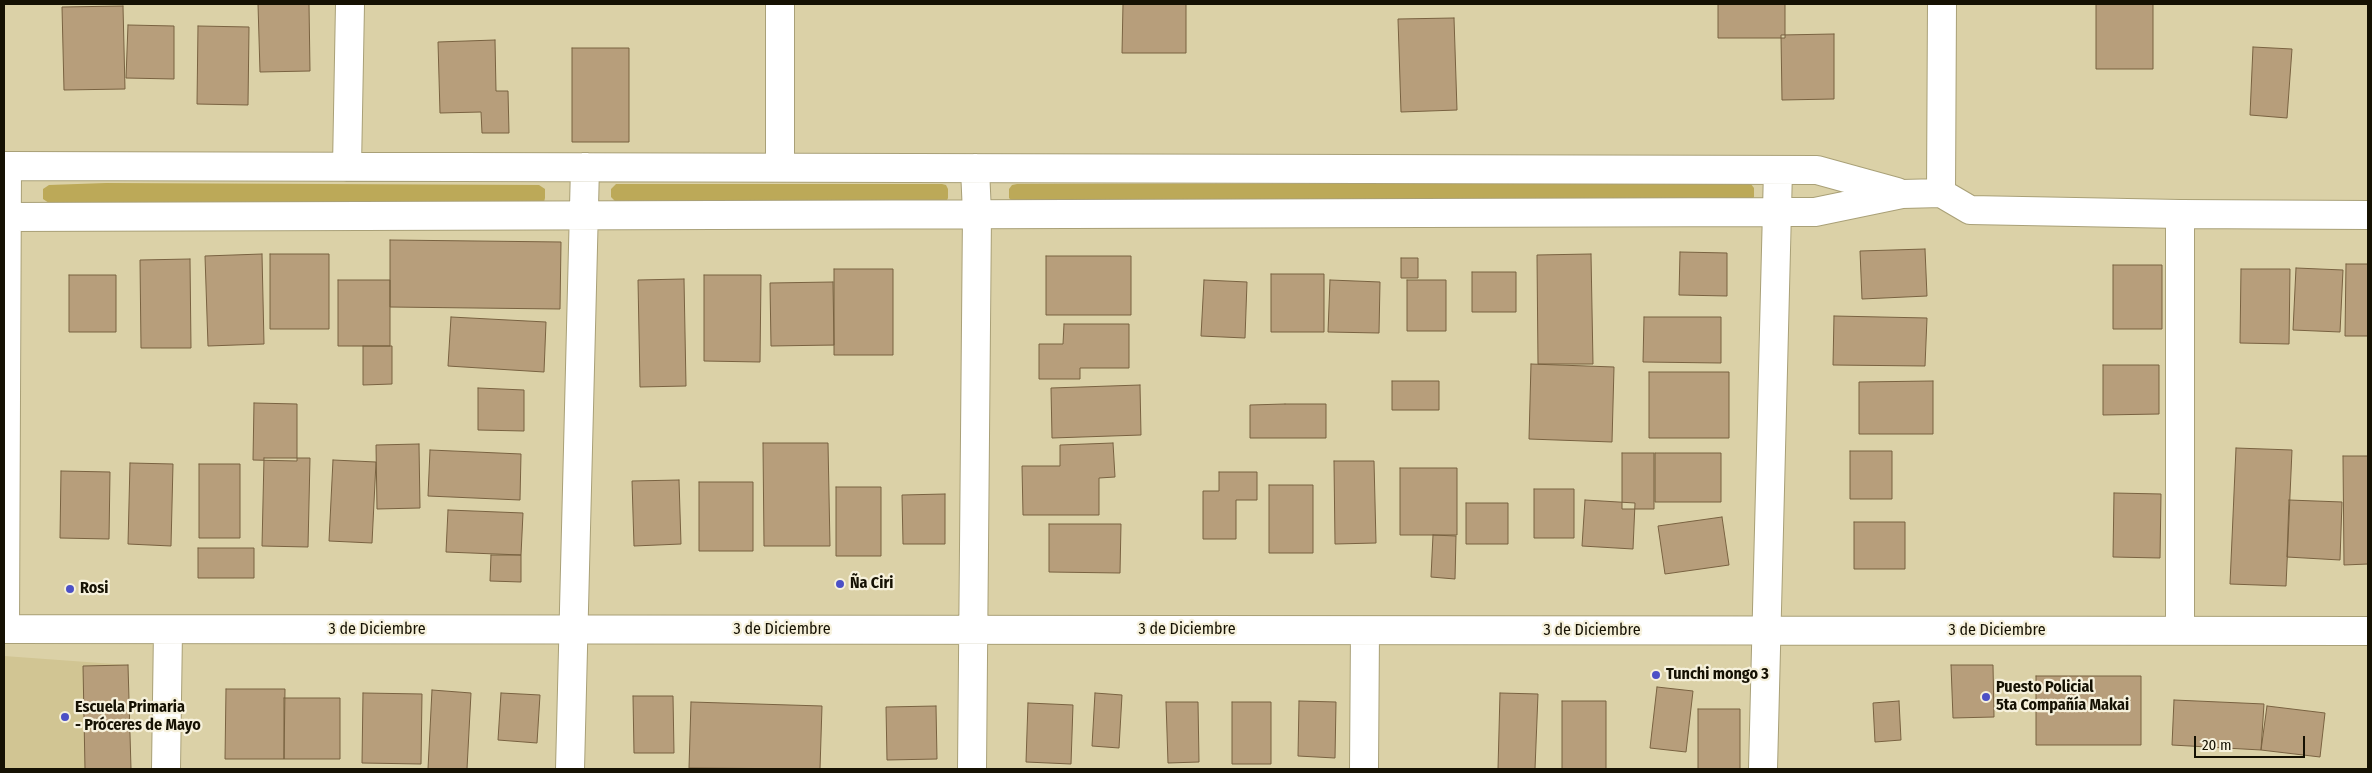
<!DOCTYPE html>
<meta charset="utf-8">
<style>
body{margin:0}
#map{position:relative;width:2372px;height:773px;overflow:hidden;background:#dbd1a7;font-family:"Fira Sans Condensed",sans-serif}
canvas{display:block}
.frame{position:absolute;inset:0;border:5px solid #151103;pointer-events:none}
.scale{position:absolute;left:2194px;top:736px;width:111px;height:22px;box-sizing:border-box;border:2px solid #151103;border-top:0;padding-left:6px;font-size:15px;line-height:18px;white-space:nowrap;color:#151103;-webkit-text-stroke:4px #f6f1dc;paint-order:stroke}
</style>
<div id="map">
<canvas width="2372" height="773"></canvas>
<div class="frame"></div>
<div class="scale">20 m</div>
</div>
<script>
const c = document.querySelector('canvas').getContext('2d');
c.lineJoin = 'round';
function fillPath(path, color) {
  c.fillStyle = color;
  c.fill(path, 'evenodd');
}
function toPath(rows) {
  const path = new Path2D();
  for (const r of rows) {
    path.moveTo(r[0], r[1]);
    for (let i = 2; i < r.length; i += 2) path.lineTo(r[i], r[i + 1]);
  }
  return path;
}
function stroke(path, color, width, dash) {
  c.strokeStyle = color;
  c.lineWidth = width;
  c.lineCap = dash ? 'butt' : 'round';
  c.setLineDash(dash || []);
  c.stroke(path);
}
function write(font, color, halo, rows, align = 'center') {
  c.font = font + ' "Fira Sans Condensed",sans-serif';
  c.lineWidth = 4.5;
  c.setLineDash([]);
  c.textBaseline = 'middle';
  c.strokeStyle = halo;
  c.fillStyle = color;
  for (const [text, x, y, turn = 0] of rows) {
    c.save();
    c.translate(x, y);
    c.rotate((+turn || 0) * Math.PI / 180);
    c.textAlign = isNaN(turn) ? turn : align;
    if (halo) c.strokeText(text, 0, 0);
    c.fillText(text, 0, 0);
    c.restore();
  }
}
fillPath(toPath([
 [4,656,128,665,123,769,4,769]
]), '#d1c593');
fillPath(toPath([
 [106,183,539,185,545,189,545,198,544,202,49,203,43,199,43,189,49,185],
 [1747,183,1751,184,1754,188,1754,197,1751,200,1012,201,1009,198,1009,189,1012,185,1017,184],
 [616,184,942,184,946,185,948,189,948,198,946,202,617,203,611,197,611,189]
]), '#bca958');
const building = toPath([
 [258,4,309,4,310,71,260,72,258,4],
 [1123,4,1186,4,1186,53,1122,53,1123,4],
 [1718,4,1785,4,1785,38,1718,38,1718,4],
 [2096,4,2153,4,2153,69,2096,69,2096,4],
 [123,6,125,89,64,90,62,7,123,6],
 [1454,18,1457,110,1401,112,1398,19,1454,18],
 [128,25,174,26,174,79,126,78,128,25],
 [198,26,249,27,248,105,197,104,198,26],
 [1834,34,1834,99,1782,100,1781,35,1834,34],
 [495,40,496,91,508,91,509,133,482,133,481,112,440,113,438,42,495,40],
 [2253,47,2292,49,2287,118,2250,115,2253,47],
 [572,48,629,48,629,142,572,142,572,48],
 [390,240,561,242,560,309,390,307,390,240],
 [1925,249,1927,296,1862,299,1860,251,1925,249],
 [1680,252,1727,253,1727,296,1679,295,1680,252],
 [262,254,264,344,208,346,205,256,262,254],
 [270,254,329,254,329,329,270,329,270,254],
 [1591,254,1593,364,1538,364,1537,255,1591,254],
 [1046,256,1131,256,1131,315,1046,315,1046,256],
 [1401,258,1418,258,1418,278,1401,278,1401,258],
 [190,259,191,348,141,348,140,260,190,259],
 [2346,264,2368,264,2368,336,2345,336,2346,264],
 [2113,265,2162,265,2162,329,2113,329,2113,265],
 [2296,268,2343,270,2340,332,2293,330,2296,268],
 [834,269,893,269,893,355,834,355,834,269],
 [2241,269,2290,269,2289,344,2240,343,2241,269],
 [1472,272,1516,272,1516,312,1472,312,1472,272],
 [1271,274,1324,274,1324,332,1271,332,1271,274],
 [69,275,116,275,116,332,69,332,69,275],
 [704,275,761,275,760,362,704,361,704,275],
 [684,279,686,386,640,387,638,280,684,279],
 [338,280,390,280,390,346,338,346,338,280],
 [1204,280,1247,282,1245,338,1201,336,1204,280],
 [1330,280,1380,282,1379,333,1328,332,1330,280],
 [1407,280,1446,280,1446,331,1407,331,1407,280],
 [833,282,834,345,771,346,770,283,833,282],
 [1834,316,1927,318,1925,366,1833,365,1834,316],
 [451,317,546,322,544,372,448,366,451,317],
 [1644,317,1721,317,1721,363,1643,362,1644,317],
 [1064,324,1129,324,1129,368,1080,368,1080,379,1039,379,1039,344,1063,344,1064,324],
 [363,346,392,346,392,384,363,385,363,346],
 [1531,364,1614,367,1612,442,1529,439,1531,364],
 [2103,365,2159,365,2159,414,2103,415,2103,365],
 [1649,372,1729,372,1729,438,1649,438,1649,372],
 [1392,381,1439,381,1439,410,1392,410,1392,381],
 [1933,381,1933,434,1859,434,1859,382,1933,381],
 [1140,385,1141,435,1052,438,1051,388,1140,385],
 [478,388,524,390,524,431,478,430,478,388],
 [254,403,297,404,297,461,253,460,254,403],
 [1285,404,1326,404,1326,438,1250,438,1250,405,1285,404],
 [763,443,828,443,830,546,764,546,763,443],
 [1113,443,1115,477,1099,478,1099,515,1023,515,1022,466,1060,466,1060,445,1113,443],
 [419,444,420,508,377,509,376,445,419,444],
 [2236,448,2292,450,2286,586,2230,584,2236,448],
 [430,450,521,454,520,500,428,496,430,450],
 [1850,451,1892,451,1892,499,1850,499,1850,451],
 [1622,453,1654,453,1654,509,1622,509,1622,453],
 [1655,453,1721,453,1721,502,1655,502,1655,453],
 [2343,456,2368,456,2368,564,2344,565,2343,456],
 [264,458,310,458,308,547,262,546,264,458],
 [333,460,376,462,372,543,329,541,333,460],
 [1334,461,1374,461,1376,543,1335,544,1334,461],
 [130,463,173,464,171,546,128,544,130,463],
 [199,464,240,464,240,538,199,538,199,464],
 [1400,468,1457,468,1457,535,1400,535,1400,468],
 [61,471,110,472,109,539,60,538,61,471],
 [1219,472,1257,472,1257,500,1236,500,1236,539,1203,539,1203,491,1219,491,1219,472],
 [679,480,681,544,634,546,632,481,679,480],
 [699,482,753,482,753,551,699,551,699,482],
 [1269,485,1313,485,1313,553,1269,553,1269,485],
 [836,487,881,487,881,556,836,556,836,487],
 [1534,489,1574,489,1574,538,1534,538,1534,489],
 [2114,493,2161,494,2160,558,2113,557,2114,493],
 [945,494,945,544,903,544,902,495,945,494],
 [1585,500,1635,503,1633,549,1582,546,1585,500],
 [2289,500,2342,502,2340,560,2287,557,2289,500],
 [1466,503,1508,503,1508,544,1466,544,1466,503],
 [448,510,523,513,521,555,446,552,448,510],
 [1722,517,1729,565,1665,574,1658,526,1722,517],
 [1854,522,1905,522,1905,569,1854,569,1854,522],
 [1049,524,1121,524,1120,573,1049,572,1049,524],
 [1433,535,1456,536,1455,579,1431,577,1433,535],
 [198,548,254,548,254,578,198,578,198,548],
 [491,555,521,555,521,582,490,581,491,555],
 [128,665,131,769,85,769,83,666,128,665],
 [1951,665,1993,665,1994,717,1953,718,1951,665],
 [2036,676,2141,676,2141,745,2036,745,2036,676],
 [1657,687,1693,691,1686,752,1650,748,1657,687],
 [226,689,285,689,284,759,225,759,226,689],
 [432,690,471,693,467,769,428,769,432,690],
 [363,693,422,694,421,764,362,763,363,693],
 [501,693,540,695,537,743,498,740,501,693],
 [1095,693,1122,695,1119,748,1092,746,1095,693],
 [1500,693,1538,694,1535,769,1498,769,1500,693],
 [633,696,673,696,674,753,634,753,633,696],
 [284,698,340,698,340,759,284,759,284,698],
 [2174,700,2264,704,2261,750,2172,745,2174,700],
 [1299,701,1336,702,1335,758,1298,756,1299,701],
 [1562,701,1606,701,1606,769,1562,769,1562,701],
 [1899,701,1901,740,1875,742,1873,703,1899,701],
 [691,702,822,706,820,769,689,768,691,702],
 [1166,702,1198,702,1199,762,1168,763,1166,702],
 [1232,702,1271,702,1271,764,1232,764,1232,702],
 [1028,703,1073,705,1071,764,1026,762,1028,703],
 [936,706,937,759,887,760,886,707,936,706],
 [2267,706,2325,713,2320,757,2261,750,2267,706],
 [1698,709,1740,709,1740,769,1698,769,1698,709]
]);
fillPath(building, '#b79e7b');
stroke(building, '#796241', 1);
const minor = toPath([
 [4,166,1817,170,1897,192],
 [7,166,5,629,2368,631],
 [347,167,350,4],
 [780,167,780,4],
 [1941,193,1942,4],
 [2180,214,2180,631],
 [7,217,1777,212,1815,212,1902,194,1941,193,1970,210,2180,214,2368,215],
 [166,769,168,630],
 [570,769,585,167],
 [972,769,977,214,975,168],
 [1364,769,1365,631],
 [1763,769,1778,170]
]);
stroke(minor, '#a9a077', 30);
stroke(minor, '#fff', 28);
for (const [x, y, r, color] of [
 [840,584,5,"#4c50c6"],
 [70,589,5,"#4c50c6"],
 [1656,675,5,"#4c50c6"],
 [1986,697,5,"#4c50c6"],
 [65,717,5,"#4c50c6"]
]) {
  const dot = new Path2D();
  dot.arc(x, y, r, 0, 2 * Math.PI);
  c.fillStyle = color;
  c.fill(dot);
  stroke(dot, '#f6f1dc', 2);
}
write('bold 16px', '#151103', '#f6f1dc', [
 ["Ña Ciri",850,584],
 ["Rosi",80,589],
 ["Tunchi mongo 3",1666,675],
 ["Puesto Policial",1996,688],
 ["5ta Compañía Makai",1996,706],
 ["Escuela Primaria",75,708],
 ["- Próceres de Mayo",75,726]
], 'left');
write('16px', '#151103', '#f6f1dc', [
 ["3 de Diciembre",377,630],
 ["3 de Diciembre",782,630],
 ["3 de Diciembre",1187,630],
 ["3 de Diciembre",1592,631],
 ["3 de Diciembre",1997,631]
]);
</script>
